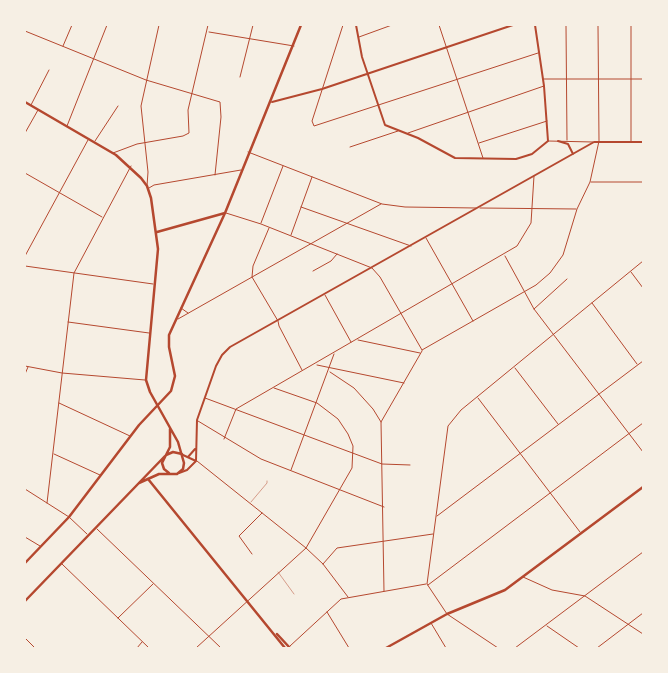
<!DOCTYPE html>
<style>
body{margin:0}
#map{position:relative;width:668px;height:673px;overflow:hidden;background:#f6efe4;font-family:Commissioner,sans-serif}
canvas{display:block}
.frame{position:absolute;inset:0;border:26px solid #f6efe4;pointer-events:none}
</style>
<div id="map">
<canvas width="668" height="673"></canvas>
<div class="frame"></div>
</div>
<script>
const c = document.querySelector('canvas').getContext('2d');
c.lineJoin = 'round';
function toPath(rows) {
  const path = new Path2D();
  for (const r of rows) {
    path.moveTo(r[0], r[1]);
    for (let i = 2; i < r.length; i += 2) path.lineTo(r[i], r[i + 1]);
  }
  return path;
}
function stroke(path, color, width, dash) {
  c.strokeStyle = color;
  c.lineWidth = width;
  c.lineCap = dash ? 'butt' : 'round';
  c.setLineDash(dash || []);
  c.stroke(path);
}
stroke(toPath([
 [251,502,267,483,267,481],
 [278,572,294,594]
]), '#b5482f', 0.5);
stroke(toPath([
 [343,25,312,121,314,126,538,53],
 [439,25,483,158],
 [566,25,567,140],
 [631,25,631,141],
 [25,31,146,80,220,102,221,117,215,175],
 [209,32,294,46],
 [359,37,392,25],
 [63,46,72,25],
 [240,77,253,25],
 [544,79,643,79],
 [31,105,49,70],
 [67,126,107,25],
 [25,133,38,110],
 [408,133,544,86],
 [95,141,118,106],
 [548,141,593,142],
 [479,143,547,121],
 [350,147,398,131],
 [248,152,382,204,405,207,476,208],
 [113,153,137,144,183,136,189,133,188,110,208,25],
 [25,173,102,217],
 [591,182,643,182],
 [147,186,148,172,141,106,159,25],
 [149,188,154,185,241,170],
 [301,207,411,246],
 [480,208,576,209],
 [226,213,261,224,372,268,380,277,422,350],
 [261,223,283,166],
 [269,228,253,266,252,277,278,321,279,326,302,370],
 [291,235,312,177],
 [426,238,473,321],
 [25,256,88,140],
 [505,256,534,309,643,452],
 [25,266,153,284],
 [313,271,331,261,337,254],
 [631,272,643,288],
 [325,295,351,342],
 [592,303,637,364],
 [181,308,188,313],
 [534,309,567,279],
 [178,319,381,204],
 [68,322,149,333],
 [358,340,420,353],
 [422,350,536,285,550,273,563,255,577,209,590,182,599,141,598,25],
 [317,365,404,383],
 [25,366,62,373,145,380],
 [515,368,558,424],
 [330,372,354,388,373,409,381,422],
 [25,374,28,367],
 [205,398,382,464,410,465],
 [478,398,580,532],
 [59,403,130,436],
 [198,421,261,459,384,507],
 [224,439,236,409,517,246,531,223,534,176],
 [54,454,100,475],
 [197,461,306,548,323,564,348,597],
 [291,470,334,354],
 [25,489,69,517,87,534],
 [47,503,74,273,131,166],
 [437,516,643,361],
 [97,529,221,648],
 [25,537,40,546],
 [252,554,239,536,262,513],
 [62,564,149,648],
 [323,564,337,548,433,534],
 [523,577,552,590,585,596,643,634],
 [428,585,643,423],
 [384,591,381,422,422,351],
 [327,612,349,648],
 [118,618,153,584],
 [431,623,446,648],
 [547,626,579,648],
 [25,638,35,648],
 [290,646,341,599,426,584],
 [137,648,142,642],
 [196,648,306,548,352,468,353,446,348,434,338,419,317,403,274,388],
 [498,648,447,614,427,584,448,426,461,410,643,261],
 [515,648,643,552],
 [597,648,643,613]
]), '#b5482f', 1);
stroke(toPath([
 [356,25,362,57,385,125,418,138,455,158,516,159,532,154,548,141,544,86,535,25],
 [272,102,322,89,513,25],
 [558,141,568,144,573,154],
 [183,455,196,461],
 [188,457,195,449],
 [196,461,197,420,216,366,222,355,230,347,594,142,643,142],
 [179,473,187,470,196,461]
]), '#b5482f', 2);
stroke(toPath([
 [157,232,225,213],
 [148,479,285,648],
 [25,563,69,517,139,425,171,391,175,376,169,347,169,335,225,213,301,25],
 [277,634,290,648],
 [386,648,447,614,505,590,643,487]
]), '#b5482f', 2.5);
stroke(toPath([
 [25,102,116,155,141,178,147,186,151,198,158,249,146,380,150,392,178,442,184,463,183,469,177,474,159,474,139,483],
 [166,455,173,452,182,454],
 [169,473,164,469,162,463,170,447,170,429],
 [25,601,165,456]
]), '#b5482f', 2.5);
</script>
